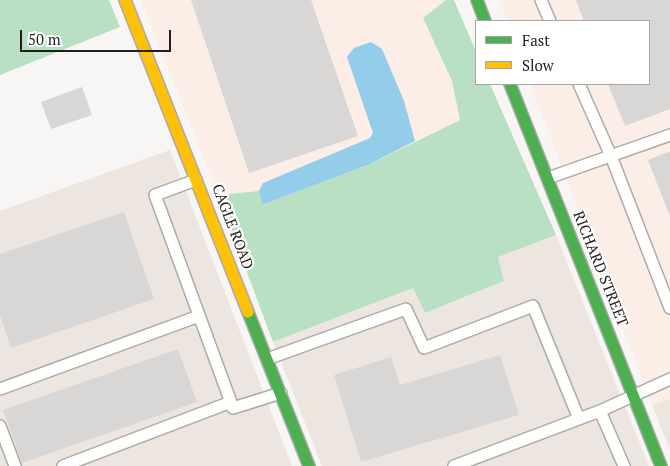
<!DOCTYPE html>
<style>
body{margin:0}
#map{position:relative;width:670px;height:466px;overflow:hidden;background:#f8f6f4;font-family:"PT Serif",serif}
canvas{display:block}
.legend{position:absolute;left:475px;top:20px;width:175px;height:65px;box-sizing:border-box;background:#fff;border:1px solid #a6a5a5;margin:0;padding:6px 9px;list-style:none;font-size:15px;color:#211f1e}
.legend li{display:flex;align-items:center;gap:10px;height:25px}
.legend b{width:25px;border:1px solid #a6a5a5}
.scale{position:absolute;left:20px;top:30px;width:151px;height:22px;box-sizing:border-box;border:2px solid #211f1e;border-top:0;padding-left:6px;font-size:15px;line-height:18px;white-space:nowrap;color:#211f1e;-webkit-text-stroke:4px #fff;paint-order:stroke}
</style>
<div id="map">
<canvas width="670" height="466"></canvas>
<ul class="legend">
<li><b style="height:6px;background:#4caf50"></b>Fast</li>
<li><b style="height:6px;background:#ffc107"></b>Slow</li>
</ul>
<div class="scale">50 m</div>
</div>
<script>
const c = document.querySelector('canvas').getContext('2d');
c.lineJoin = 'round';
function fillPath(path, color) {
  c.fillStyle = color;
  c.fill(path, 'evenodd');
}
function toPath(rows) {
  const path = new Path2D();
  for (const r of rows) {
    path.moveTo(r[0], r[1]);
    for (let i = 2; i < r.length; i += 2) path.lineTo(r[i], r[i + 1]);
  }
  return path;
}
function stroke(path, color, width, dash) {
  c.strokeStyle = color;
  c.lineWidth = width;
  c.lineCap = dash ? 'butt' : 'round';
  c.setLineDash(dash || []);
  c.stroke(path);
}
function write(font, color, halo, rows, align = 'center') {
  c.font = font + ' "PT Serif",serif';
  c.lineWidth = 4.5;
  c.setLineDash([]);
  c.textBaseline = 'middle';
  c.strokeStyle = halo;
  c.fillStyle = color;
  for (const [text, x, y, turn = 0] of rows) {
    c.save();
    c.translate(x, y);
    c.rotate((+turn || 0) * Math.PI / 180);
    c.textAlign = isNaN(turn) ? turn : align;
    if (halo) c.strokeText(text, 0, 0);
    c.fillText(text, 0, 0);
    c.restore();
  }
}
fillPath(toPath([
 [170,150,292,466,0,466,0,211],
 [556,235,649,466,322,466,273,342,413,288,425,313,504,281,498,257],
 [670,399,670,450,652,405]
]), '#ede6e0');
fillPath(toPath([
 [141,0,446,0,423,18,452,81,460,120,415,141,404,101,370,138,263,183,259,191,218,195],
 [499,0,670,0,670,399,652,405,530,84,649,84,649,21,507,21]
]), '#fcede7');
fillPath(toPath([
 [0,0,109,0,120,27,0,75],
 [446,0,454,0,476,52,476,84,490,84,556,235,498,257,504,281,425,313,413,288,273,342,218,195,259,191,262,205,368,165,460,120,452,81,423,18]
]), '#bae0c3');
fillPath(toPath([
 [371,42,382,49,404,101,415,141,368,165,262,205,259,191,263,183,370,138,373,133,347,57,354,48]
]), '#93cdea');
fillPath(toPath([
 [191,0,311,0,358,136,249,173],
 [576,0,670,0,670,109,625,126,608,84,649,84,649,21,584,21],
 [82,87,92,115,51,129,41,102],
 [670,151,670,213,669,214,648,160],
 [124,212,154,299,11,348,0,315,0,254],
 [178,349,197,402,22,463,3,410],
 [500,355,519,415,361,462,334,375,391,357,400,385]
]), '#d9d7d6');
const lane = toPath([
 [541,0,550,21],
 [579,84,611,156,670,308],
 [548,178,670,135],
 [196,180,155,195,233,408,281,393],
 [267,359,406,309,424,348,533,306,579,419],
 [0,389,199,316],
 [600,411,624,466],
 [0,426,15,466],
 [63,466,231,402],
 [454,466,600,411,670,379]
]);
const fast = toPath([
 [477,0,485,21],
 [510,84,661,466],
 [248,312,309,466]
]);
const slow = toPath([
 [125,0,248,312]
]);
stroke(lane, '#acaaa9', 14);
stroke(fast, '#acaaa9', 14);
stroke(slow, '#acaaa9', 14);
stroke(lane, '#fefefd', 11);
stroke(fast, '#4caf50', 11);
stroke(slow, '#ffc107', 11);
write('15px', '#211f1e', '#fff', [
 ["CAGLE ROAD",232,227,69],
 ["RICHARD STREET",600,269,68]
]);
</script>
